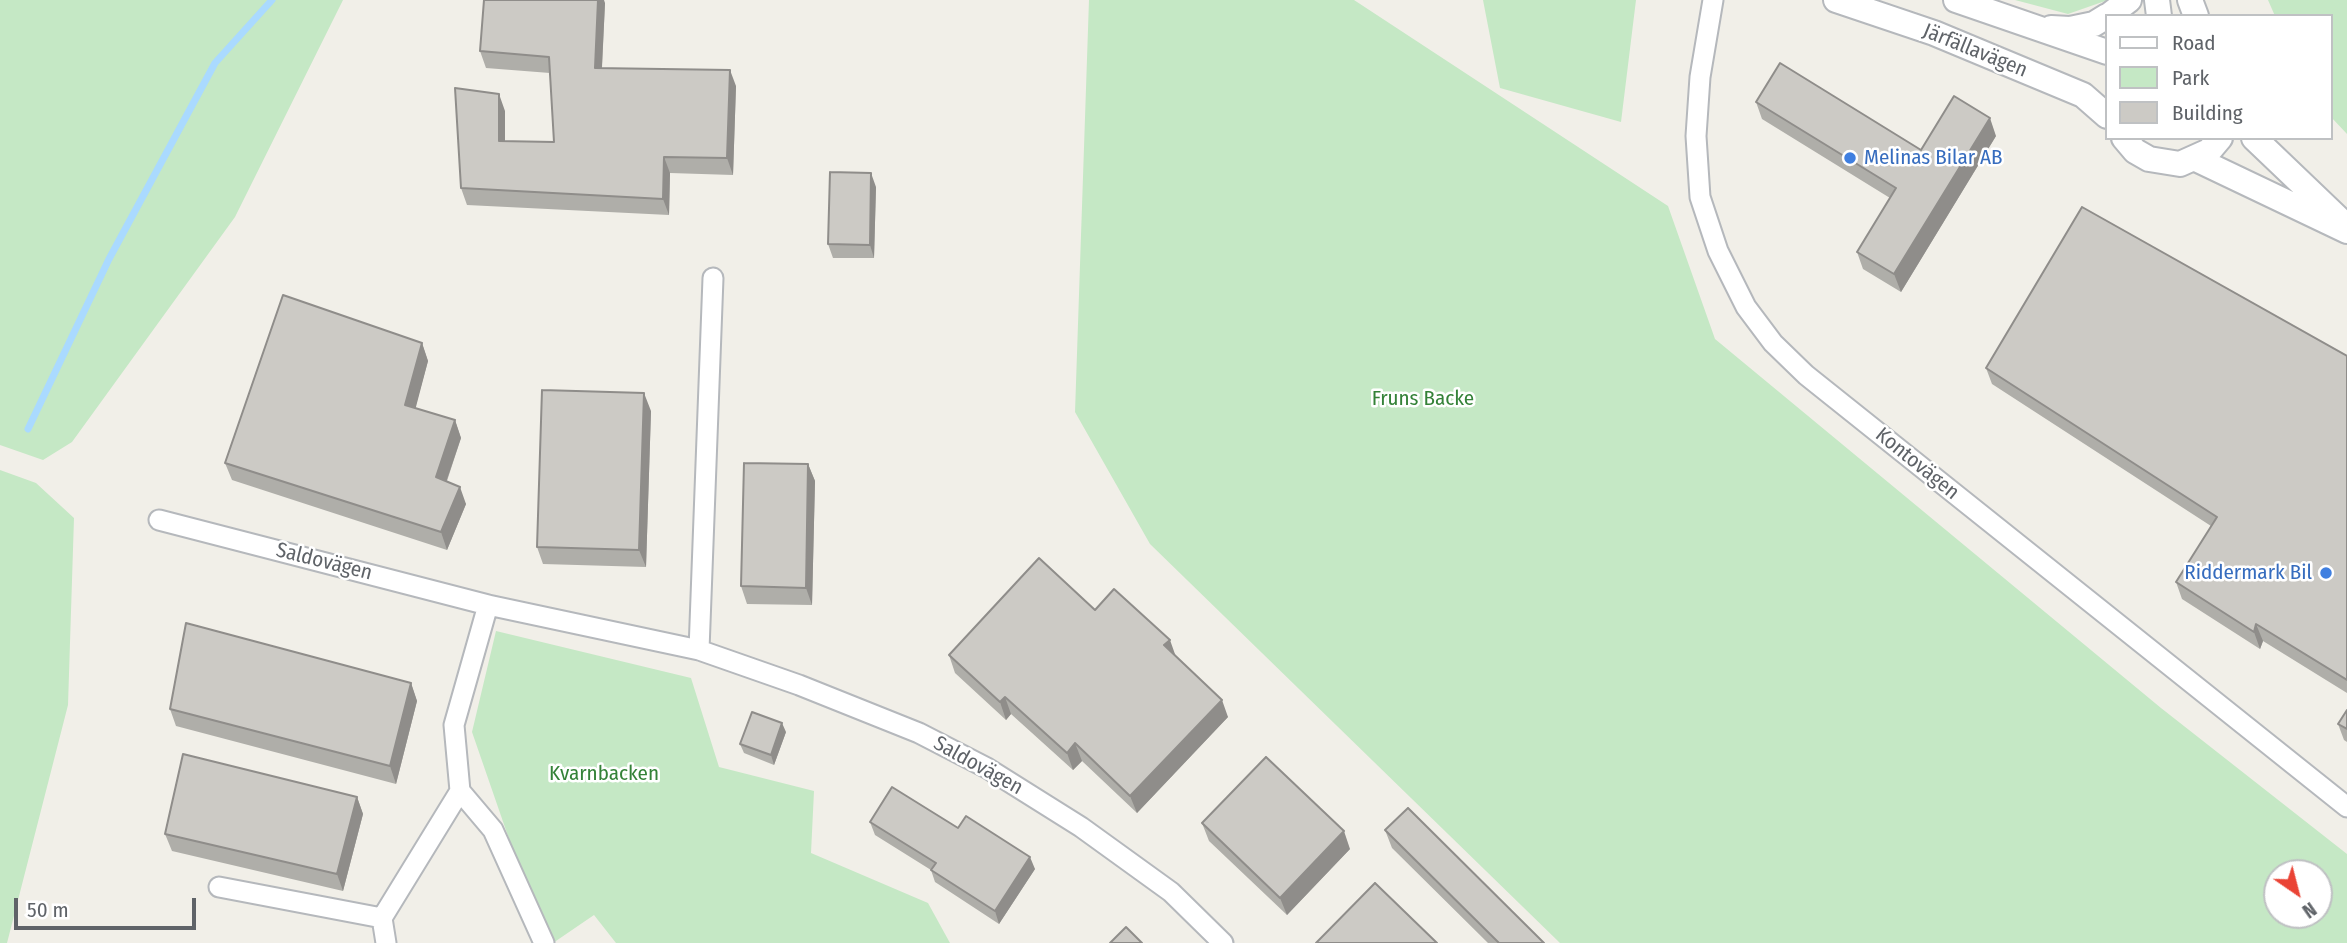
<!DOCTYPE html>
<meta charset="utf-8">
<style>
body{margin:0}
#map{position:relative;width:2347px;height:943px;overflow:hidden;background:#f1efe8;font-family:"Fira Sans Condensed",sans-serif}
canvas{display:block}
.legend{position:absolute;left:2105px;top:14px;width:228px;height:126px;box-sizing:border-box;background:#fff;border:2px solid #bfc1c3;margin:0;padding:9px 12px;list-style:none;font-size:21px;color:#5f6368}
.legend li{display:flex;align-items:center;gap:14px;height:35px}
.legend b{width:35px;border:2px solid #bfc1c3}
.north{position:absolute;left:2263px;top:859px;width:70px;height:70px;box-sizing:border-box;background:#fff;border:2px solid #bfc1c3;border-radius:50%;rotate:145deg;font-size:19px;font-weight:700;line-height:28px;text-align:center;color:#5f6368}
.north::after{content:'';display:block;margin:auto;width:24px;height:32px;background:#ea4335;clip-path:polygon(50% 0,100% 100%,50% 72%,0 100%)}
.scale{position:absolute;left:14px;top:898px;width:182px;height:32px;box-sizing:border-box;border:4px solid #5f6368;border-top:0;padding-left:9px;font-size:21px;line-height:24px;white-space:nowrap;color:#5f6368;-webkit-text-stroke:5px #fff;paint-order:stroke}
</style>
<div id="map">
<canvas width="2347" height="943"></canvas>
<ul class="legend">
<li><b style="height:9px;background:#fff"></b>Road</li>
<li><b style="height:19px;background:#c5e8c5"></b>Park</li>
<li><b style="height:19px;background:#cccac5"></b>Building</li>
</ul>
<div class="north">N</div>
<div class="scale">50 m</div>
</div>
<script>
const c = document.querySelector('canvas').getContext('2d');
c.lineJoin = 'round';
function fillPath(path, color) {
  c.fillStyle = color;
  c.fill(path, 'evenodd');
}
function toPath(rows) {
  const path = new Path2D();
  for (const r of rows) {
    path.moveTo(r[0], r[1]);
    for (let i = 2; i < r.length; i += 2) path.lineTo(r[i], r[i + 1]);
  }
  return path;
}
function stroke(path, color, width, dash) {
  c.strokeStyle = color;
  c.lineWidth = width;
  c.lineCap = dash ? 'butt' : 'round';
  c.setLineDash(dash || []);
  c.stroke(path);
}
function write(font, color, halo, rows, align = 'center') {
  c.font = font + ' "Fira Sans Condensed",sans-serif';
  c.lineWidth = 5;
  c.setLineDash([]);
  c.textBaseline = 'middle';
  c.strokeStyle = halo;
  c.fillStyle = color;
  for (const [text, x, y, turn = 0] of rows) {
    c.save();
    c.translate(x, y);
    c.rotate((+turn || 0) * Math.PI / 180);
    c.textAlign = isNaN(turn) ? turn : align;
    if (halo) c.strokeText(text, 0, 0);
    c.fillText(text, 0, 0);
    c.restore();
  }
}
fillPath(toPath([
 [0,0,343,0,235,217,72,442,43,460,0,445],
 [1089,0,1354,0,1668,206,1715,339,2161,708,2347,854,2347,943,1560,943,1150,544,1075,412],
 [2277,873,2319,873,2319,915,2277,915],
 [1483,0,1636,0,1621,122,1500,88],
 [2015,0,2108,0,2068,14],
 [2268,0,2347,0,2347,134,2331,117,2331,16,2275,16],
 [0,470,36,483,74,518,68,705,7,943,0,943],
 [496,631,691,678,719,767,814,791,811,853,928,903,950,943,616,943,594,915,553,943,545,943,472,732]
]), '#c5e8c5');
stroke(toPath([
 [28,429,109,259,215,63,272,0]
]), '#aadaff', 7);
const minor = toPath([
 [1713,0,1700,77,1696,136,1700,197,1718,251,1746,307,1773,343,1806,375,2347,807],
 [159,520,488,605,699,650,799,685,919,733,987,768,1081,827,1171,892,1223,943],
 [699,650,713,278],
 [460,791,454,725,488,605],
 [460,791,493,830,544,943],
 [219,887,382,918,460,791],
 [382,918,386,943]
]);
const tertiary = toPath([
 [1836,0,1934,33,2083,95,2107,116],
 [1956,0,2107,52],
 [2157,0,2159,16],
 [2190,0,2196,16],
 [2108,16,2129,0],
 [2051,28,2070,29,2094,24,2107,16],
 [2124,138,2135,151,2149,159,2180,164,2209,151,2220,138],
 [2254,138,2341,221],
 [2196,159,2347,231]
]);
stroke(minor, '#b5b8bc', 23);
stroke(tertiary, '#b5b8bc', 28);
stroke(minor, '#fff', 19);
stroke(tertiary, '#fff', 24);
fillPath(toPath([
 [605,3,602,68,736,86,733,175,670,173,669,215,467,205,461,188,505,111,505,141,554,142,550,73,486,68,480,51],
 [1756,102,1921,150,1996,136,1901,292,1863,269,1857,252,1890,198,1762,119],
 [876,187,874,258,833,258,828,244],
 [422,343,428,361,415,408,455,420,461,438,447,481,466,504,447,550,232,480,225,463],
 [2347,356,2347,693,2263,641,2260,649,2182,599,2176,582,2211,526,1992,384,1986,368],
 [651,411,646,567,543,564,537,547],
 [808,464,815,481,812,605,747,604,741,586],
 [1095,610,1176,657,1228,717,1137,813,1082,761,1073,770,1011,714,1006,720,955,673,949,655],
 [411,683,417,701,396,784,176,726,170,709],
 [2347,710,2347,742,2344,740,2338,724],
 [786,732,774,765,744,753,740,744],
 [357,797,363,814,343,891,172,851,165,834],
 [870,822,958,828,1035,869,999,924,935,882,931,870,875,835],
 [1202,823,1350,849,1287,915,1209,841],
 [1385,830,1544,943,1488,943,1392,848]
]), '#afaea9');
fillPath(toPath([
 [598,0,604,0,605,3,601,85,595,68],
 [730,70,736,86,733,175,727,158],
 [499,94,505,111,505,158,499,141],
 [1990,118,1996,136,1901,292,1894,274],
 [664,157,670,173,669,215,663,199],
 [871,173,876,187,874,258,870,245],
 [422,343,428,361,412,422,405,405],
 [644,393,651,411,646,567,639,550],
 [455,420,461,438,442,494,436,477],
 [808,464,815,481,812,605,806,588],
 [460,487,466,504,447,550,441,532],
 [2256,624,2263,641,2260,649,2254,632],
 [1170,640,1176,657,1164,645],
 [411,683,417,701,396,784,390,766],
 [1005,697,1011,714,1006,720,1000,702],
 [1222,700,1228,717,1137,813,1130,796],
 [782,723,786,732,774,765,771,755],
 [1075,743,1082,761,1073,770,1067,753],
 [357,797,363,814,343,891,337,874],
 [1344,831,1350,849,1287,915,1280,898],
 [1030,857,1035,869,999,924,995,911]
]), '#8f8d8a');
const building = toPath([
 [484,0,598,0,595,68,730,70,727,158,664,157,663,199,461,188,455,88,499,94,499,141,554,142,549,57,480,51,484,0],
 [1780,63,1921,150,1954,96,1990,118,1894,274,1857,252,1896,188,1756,102,1780,63],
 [830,172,871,173,870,245,828,244,830,172],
 [2082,207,2347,356,2347,680,2256,624,2254,632,2176,582,2217,517,1986,368,2082,207],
 [283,295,422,343,405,405,455,420,436,477,460,487,441,532,225,463,283,295],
 [542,390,644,393,639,550,537,547,542,390],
 [744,463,808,464,806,588,741,586,744,463],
 [1039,558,1095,610,1114,589,1170,640,1164,645,1222,700,1130,796,1075,743,1067,753,1005,697,1000,702,949,655,1039,558],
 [186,623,411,683,390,766,170,709,186,623],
 [2347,710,2347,729,2338,724,2347,710],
 [752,712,782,723,771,755,740,744,752,712],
 [183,754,357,797,337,874,165,834,183,754],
 [1266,757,1344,831,1280,898,1202,823,1266,757],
 [892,787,958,828,966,816,1030,857,995,911,931,870,936,863,870,822,892,787],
 [1408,808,1544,943,1499,943,1385,830,1408,808],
 [1375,883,1437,943,1316,943,1375,883],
 [1126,927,1142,943,1110,943,1126,927]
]);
fillPath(building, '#cccac5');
stroke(building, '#8f8d8a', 2);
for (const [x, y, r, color] of [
 [1850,158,7,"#3f7fe0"],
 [2326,573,7,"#3f7fe0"]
]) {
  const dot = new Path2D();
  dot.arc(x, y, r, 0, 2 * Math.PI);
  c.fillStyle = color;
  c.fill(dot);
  stroke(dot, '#fff', 2.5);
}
write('21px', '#5f6368', '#fff', [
 ["Järfällavägen",1975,51,22],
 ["Kontovägen",1917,464,39],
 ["Saldovägen",324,562,14],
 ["Saldovägen",978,766,29]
]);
write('21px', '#366cbe', '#fff', [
 ["Melinas Bilar AB",1864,158],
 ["Riddermark Bil",2312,573,"right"]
], 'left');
write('21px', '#348238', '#fff', [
 ["Fruns Backe",1423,399],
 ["Kvarnbacken",604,774]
]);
</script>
